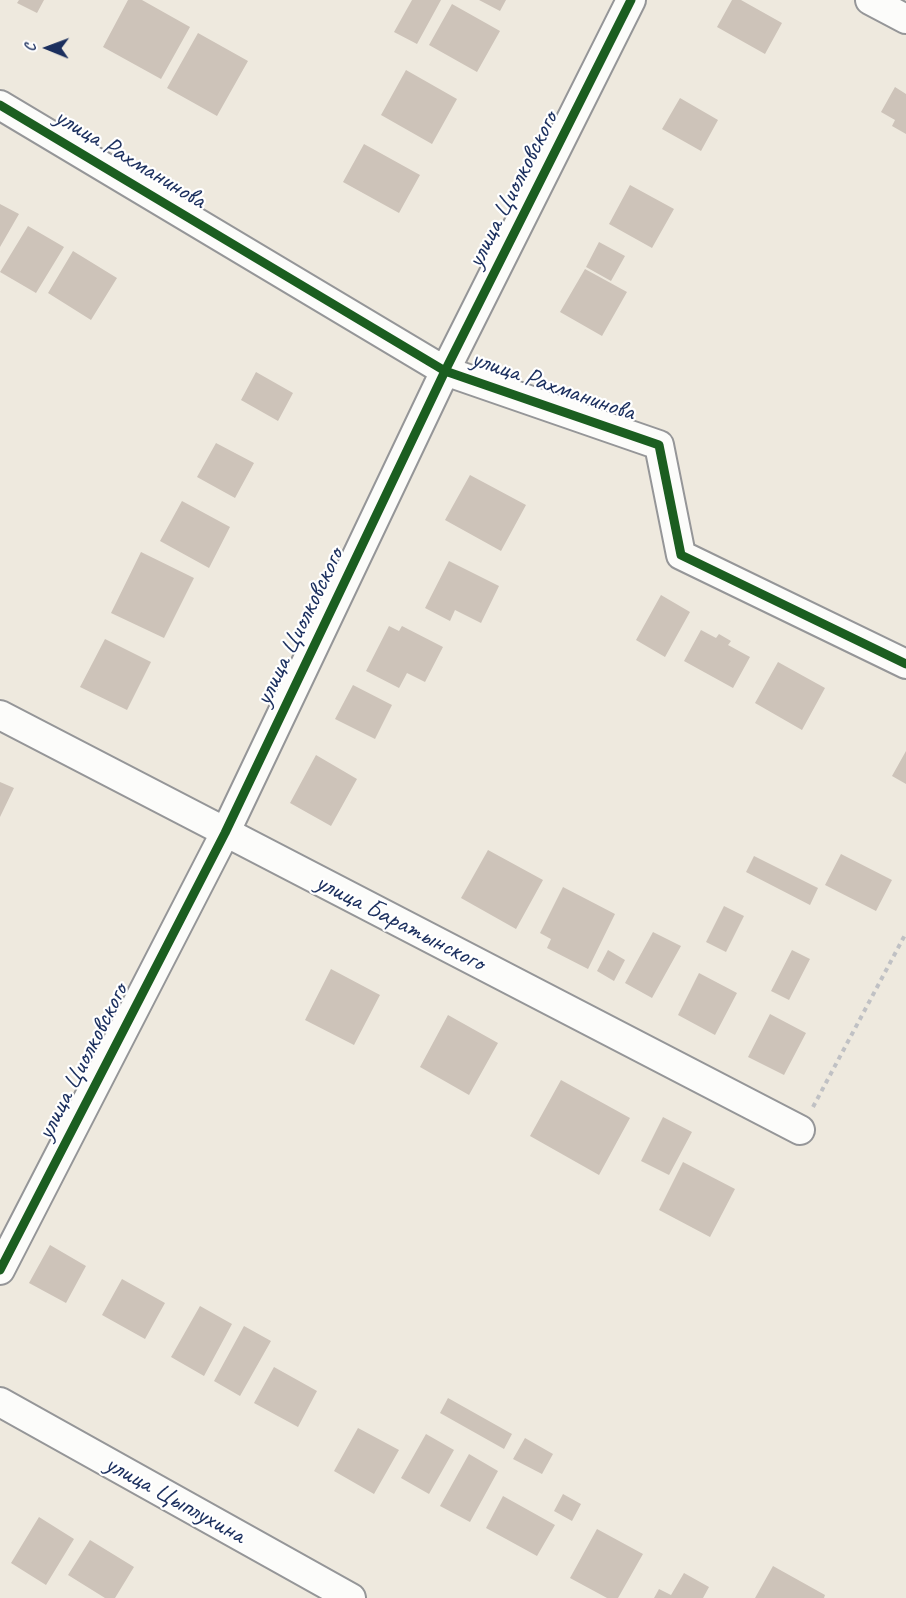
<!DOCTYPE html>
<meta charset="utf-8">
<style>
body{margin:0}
#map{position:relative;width:906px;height:1598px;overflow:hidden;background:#eee9de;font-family:Caveat,sans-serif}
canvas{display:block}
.north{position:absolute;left:18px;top:18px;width:60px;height:60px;-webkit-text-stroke:4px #fff;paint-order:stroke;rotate:271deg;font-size:16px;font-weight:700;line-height:24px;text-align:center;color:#1b2f5e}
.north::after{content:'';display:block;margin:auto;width:21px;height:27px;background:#1b2f5e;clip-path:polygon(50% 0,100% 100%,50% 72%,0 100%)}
</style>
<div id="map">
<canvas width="906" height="1598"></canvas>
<div class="north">С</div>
</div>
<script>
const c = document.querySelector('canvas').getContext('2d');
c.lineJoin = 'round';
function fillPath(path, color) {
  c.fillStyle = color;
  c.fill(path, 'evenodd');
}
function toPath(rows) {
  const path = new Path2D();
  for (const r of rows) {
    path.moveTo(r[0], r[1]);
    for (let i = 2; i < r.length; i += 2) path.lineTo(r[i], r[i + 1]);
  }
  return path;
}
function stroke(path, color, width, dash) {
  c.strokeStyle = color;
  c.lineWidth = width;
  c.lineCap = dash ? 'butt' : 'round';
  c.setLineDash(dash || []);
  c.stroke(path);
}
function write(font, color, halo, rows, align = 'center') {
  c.font = font + ' Caveat,sans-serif';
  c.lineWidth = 4.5;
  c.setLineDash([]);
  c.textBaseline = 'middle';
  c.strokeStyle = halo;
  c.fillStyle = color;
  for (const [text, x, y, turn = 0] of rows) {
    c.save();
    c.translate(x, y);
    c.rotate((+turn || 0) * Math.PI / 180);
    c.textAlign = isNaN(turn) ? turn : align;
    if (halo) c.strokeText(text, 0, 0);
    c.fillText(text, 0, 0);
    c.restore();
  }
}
fillPath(toPath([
 [19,0,44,0,37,13,17,3],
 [128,0,142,0,190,27,161,79,103,47],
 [412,0,441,0,417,44,394,32],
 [479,0,506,0,500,11],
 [732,0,741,0,782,23,765,54,717,27],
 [452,4,500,31,477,72,429,45],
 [198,33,248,61,217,116,167,88],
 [406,70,457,99,432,144,381,115],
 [895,87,906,94,906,134,892,126,895,120,881,112],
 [680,98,718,120,701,151,662,129],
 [364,144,420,175,399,213,343,182],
 [630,185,674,209,652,248,609,224],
 [0,204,19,214,0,247],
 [28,226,64,247,36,293,0,272],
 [599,242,625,256,611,281,586,267],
 [73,251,117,278,91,320,48,293],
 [585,269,627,292,602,336,560,312],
 [256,372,293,393,278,421,241,400],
 [216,443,254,463,235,498,197,477],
 [470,475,526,505,501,551,445,520],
 [182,501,230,527,209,568,160,541],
 [141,552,194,578,164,638,111,613],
 [449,561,499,586,481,623,455,610,450,621,425,608],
 [661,595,690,612,665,657,636,640],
 [389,626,399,631,402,626,443,647,425,682,407,673,399,688,366,671],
 [701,630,716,638,719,634,731,641,728,645,750,657,733,688,684,661],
 [105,639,151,662,127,710,80,687],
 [778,662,825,688,802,730,755,703],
 [353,685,392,705,375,739,335,719],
 [906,751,906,784,892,776],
 [316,755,357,779,331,826,290,803],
 [0,782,14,788,0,817],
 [488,850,543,880,516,929,461,898],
 [841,854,892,880,876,911,825,885],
 [754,856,818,888,810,905,746,872],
 [563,887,615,914,588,969,547,948,551,939,540,933],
 [724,906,744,916,726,952,706,942],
 [653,932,681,946,652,998,625,983],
 [608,950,625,960,614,981,597,971],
 [792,950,810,959,789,1000,771,991],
 [331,969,380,995,354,1045,305,1020],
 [699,973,737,993,715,1035,678,1015],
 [770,1014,806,1033,784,1075,748,1057],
 [448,1015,498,1043,469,1095,420,1067],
 [561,1080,630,1118,599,1175,530,1136],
 [663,1117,692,1132,669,1175,641,1161],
 [683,1162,735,1189,710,1237,659,1210],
 [50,1245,86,1266,66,1303,29,1283],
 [122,1279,165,1303,145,1339,102,1315],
 [200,1306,232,1324,204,1376,171,1357],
 [244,1326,271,1341,240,1396,214,1381],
 [274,1367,317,1391,298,1427,254,1403],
 [448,1398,512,1434,504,1449,440,1413],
 [358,1428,399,1450,374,1494,334,1471],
 [426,1434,454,1450,429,1494,401,1478],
 [525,1438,553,1454,542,1474,513,1459],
 [469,1454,498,1471,470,1522,440,1506],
 [563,1494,581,1504,572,1521,554,1511],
 [503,1496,555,1525,537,1556,486,1528],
 [39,1517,74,1539,46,1585,11,1563],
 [597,1529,643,1554,618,1598,607,1598,570,1578],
 [90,1540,134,1567,115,1598,105,1598,68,1575],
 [773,1566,825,1595,824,1598,755,1598],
 [684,1573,709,1587,703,1598,654,1598,659,1589,671,1595]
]), '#cdc3b9');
const street = toPath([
 [870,0,906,19],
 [0,105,445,371,659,445,681,555,906,664],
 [0,715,800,1130],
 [0,1270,225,833,445,371,631,0],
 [0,1402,351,1598]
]);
stroke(street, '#959698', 32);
stroke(toPath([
 [813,1107,906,933]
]), '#c0c1c4', 4, [4.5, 4.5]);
stroke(street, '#fcfcfa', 28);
stroke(toPath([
 [0,105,445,371,659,445,681,555,906,664],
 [0,1270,225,833,445,371,631,0]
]), '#1b5e20', 9);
write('26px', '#1b2f5e', '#fff', [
 ["улица Рахманинова",130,159,31],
 ["улица Циолковского",513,190,-63],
 ["улица Рахманинова",553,386,19],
 ["улица Циолковского",300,627,-64],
 ["улица Баратынского",400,923,27],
 ["улица Циолковского",83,1062,-63],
 ["улица Цыплухина",175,1500,29]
]);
</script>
